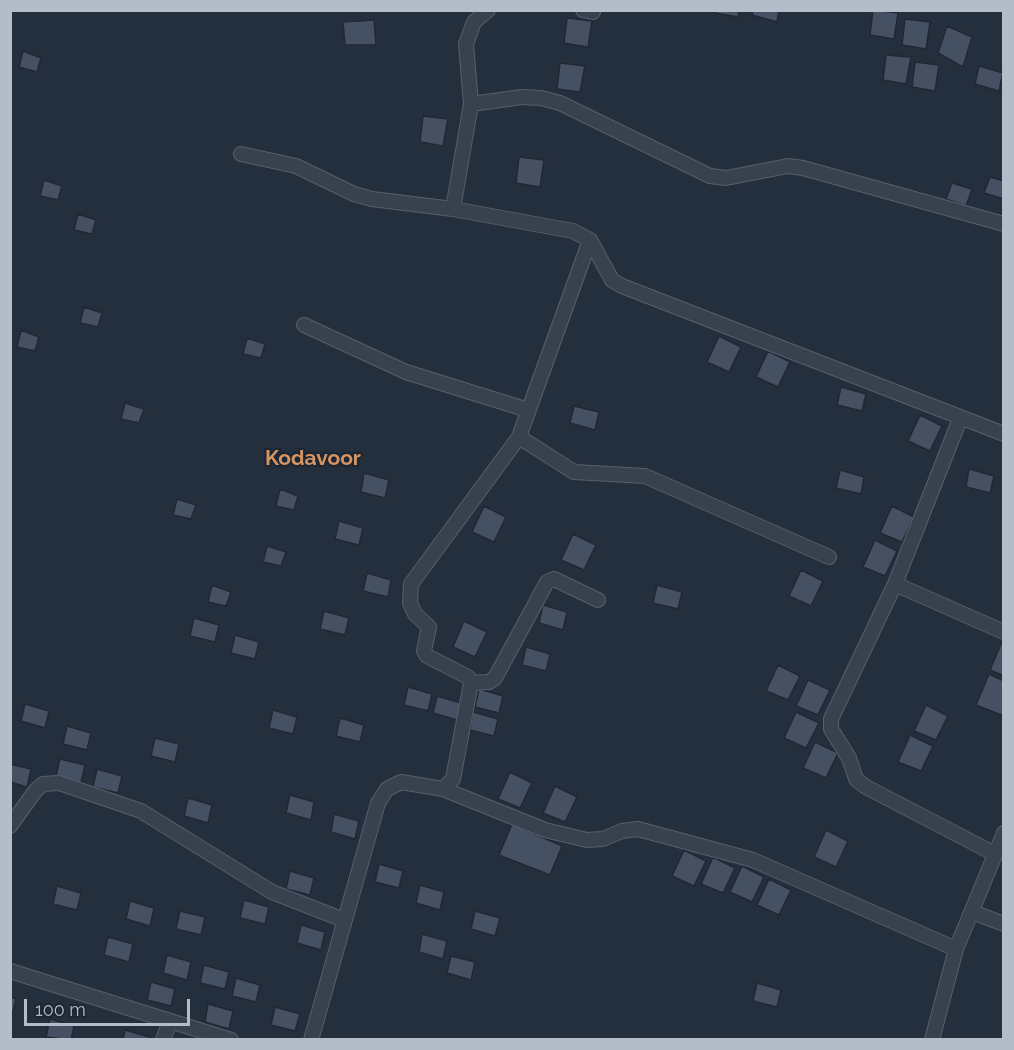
<!DOCTYPE html>
<style>
body{margin:0}
#map{position:relative;width:1014px;height:1050px;overflow:hidden;background:#242f3e;font-family:Raleway,sans-serif}
canvas{display:block}
.frame{position:absolute;inset:0;border:12px solid #b4bcc9;pointer-events:none}
.scale{position:absolute;left:24px;top:999px;width:166px;height:27px;box-sizing:border-box;border:3px solid #b4bcc9;border-top:0;padding-left:8px;font-size:18px;line-height:21px;white-space:nowrap;color:#b4bcc9;-webkit-text-stroke:4px #1d2633;paint-order:stroke}
</style>
<div id="map">
<canvas width="1014" height="1050"></canvas>
<div class="frame"></div>
<div class="scale">100 m</div>
</div>
<script>
const c = document.querySelector('canvas').getContext('2d');
c.lineJoin = 'round';
function fillPath(path, color) {
  c.fillStyle = color;
  c.fill(path, 'evenodd');
}
function toPath(rows) {
  const path = new Path2D();
  for (const r of rows) {
    path.moveTo(r[0], r[1]);
    for (let i = 2; i < r.length; i += 2) path.lineTo(r[i], r[i + 1]);
  }
  return path;
}
function stroke(path, color, width, dash) {
  c.strokeStyle = color;
  c.lineWidth = width;
  c.lineCap = dash ? 'butt' : 'round';
  c.setLineDash(dash || []);
  c.stroke(path);
}
function write(font, color, halo, rows, align = 'center') {
  c.font = font + ' Raleway,sans-serif';
  c.lineWidth = 4.5;
  c.setLineDash([]);
  c.textBaseline = 'middle';
  c.strokeStyle = halo;
  c.fillStyle = color;
  for (const [text, x, y, turn = 0] of rows) {
    c.save();
    c.translate(x, y);
    c.rotate((+turn || 0) * Math.PI / 180);
    c.textAlign = isNaN(turn) ? turn : align;
    if (halo) c.strokeText(text, 0, 0);
    c.fillText(text, 0, 0);
    c.restore();
  }
}
const building = toPath([
 [715,10,739,10,738,17,715,13,715,10],
 [753,10,779,10,777,22,752,15,753,10],
 [873,10,898,13,894,39,870,35,873,10],
 [567,18,592,21,588,47,564,43,567,18],
 [905,19,930,22,926,49,902,45,905,19],
 [374,20,376,45,345,45,343,22,374,20],
 [947,26,972,37,963,67,938,53,947,26],
 [23,51,41,58,37,72,19,67,23,51],
 [886,55,911,57,906,84,883,80,886,55],
 [915,62,939,65,935,91,912,87,915,62],
 [560,63,585,66,580,92,557,89,560,63],
 [979,66,1003,73,999,91,975,84,979,66],
 [423,116,448,119,443,146,420,142,423,116],
 [519,157,544,160,540,187,516,183,519,157],
 [990,177,1004,181,1004,199,984,193,990,177],
 [44,180,62,186,58,200,40,196,44,180],
 [952,183,972,189,966,206,946,199,952,183],
 [78,214,96,220,92,234,74,230,78,214],
 [84,307,102,313,98,327,80,323,84,307],
 [21,330,39,337,35,351,17,347,21,330],
 [719,336,741,347,729,372,707,362,719,336],
 [247,338,265,344,261,358,243,354,247,338],
 [768,351,790,362,778,387,756,377,768,351],
 [841,387,866,394,862,411,837,405,841,387],
 [125,403,144,409,139,423,121,419,125,403],
 [574,406,599,412,595,430,570,423,574,406],
 [920,415,942,426,930,451,908,441,920,415],
 [969,469,994,476,990,493,966,487,969,469],
 [840,470,864,477,861,494,836,488,840,470],
 [364,473,389,480,385,498,361,492,364,473],
 [280,489,298,496,294,510,276,506,280,489],
 [177,499,196,505,191,519,173,515,177,499],
 [484,506,506,517,494,542,472,532,484,506],
 [892,506,914,517,902,542,880,533,892,506],
 [339,521,363,528,359,545,335,539,339,521],
 [573,534,596,545,584,570,561,560,573,534],
 [875,540,897,551,885,576,863,567,875,540],
 [267,546,286,552,281,566,263,562,267,546],
 [801,570,823,581,811,606,789,596,801,570],
 [367,573,391,580,388,597,363,591,367,573],
 [212,585,231,592,226,606,208,602,212,585],
 [657,585,682,592,678,609,653,603,657,585],
 [543,605,567,612,563,630,539,623,543,605],
 [324,611,349,618,345,635,320,629,324,611],
 [194,618,219,625,215,642,190,636,194,618],
 [464,621,487,632,475,657,453,647,464,621],
 [235,635,259,642,255,659,231,653,235,635],
 [1003,639,1004,639,1004,676,990,670,1003,639],
 [526,647,550,654,546,671,522,665,526,647],
 [778,665,800,676,788,700,766,691,778,665],
 [989,674,1004,681,1004,716,976,705,989,674],
 [808,680,830,690,818,715,796,706,808,680],
 [408,687,432,694,428,711,404,705,408,687],
 [479,689,503,696,499,713,475,707,479,689],
 [437,696,461,703,457,720,433,713,437,696],
 [25,704,49,711,45,728,21,721,25,704],
 [926,705,948,716,936,740,914,731,926,705],
 [273,710,297,717,293,734,269,728,273,710],
 [473,712,498,719,494,736,470,730,473,712],
 [796,712,819,723,806,748,784,738,796,712],
 [340,718,364,725,360,742,336,736,340,718],
 [67,726,91,733,87,750,63,744,67,726],
 [910,735,933,746,921,771,898,762,910,735],
 [155,738,179,744,175,762,151,756,155,738],
 [815,742,838,753,826,778,803,768,815,742],
 [60,759,85,765,81,783,56,776,60,759],
 [10,764,31,769,27,787,10,782,10,764],
 [97,769,122,776,118,793,93,787,97,769],
 [510,772,532,783,520,808,498,799,510,772],
 [555,786,577,797,565,822,543,813,555,786],
 [290,795,314,802,311,820,286,813,290,795],
 [188,798,212,805,208,823,184,816,188,798],
 [334,814,359,821,355,839,331,832,334,814],
 [512,824,562,846,550,875,499,855,512,824],
 [826,830,848,841,836,867,814,857,826,830],
 [684,850,706,861,694,886,672,876,684,850],
 [713,857,735,868,723,893,701,884,713,857],
 [379,864,403,871,399,888,375,882,379,864],
 [742,866,764,877,752,902,730,892,742,866],
 [290,871,314,878,310,895,286,889,290,871],
 [769,879,791,890,779,915,757,905,769,879],
 [420,885,444,892,440,910,416,903,420,885],
 [57,886,81,893,77,910,53,904,57,886],
 [244,900,269,907,265,924,240,918,244,900],
 [130,901,154,908,150,926,126,919,130,901],
 [180,911,205,917,201,935,176,929,180,911],
 [475,911,500,918,495,936,471,929,475,911],
 [301,925,325,932,321,950,297,943,301,925],
 [422,934,447,941,443,959,419,952,422,934],
 [108,937,133,944,129,962,104,955,108,937],
 [167,955,191,962,187,980,163,973,167,955],
 [451,956,475,962,471,980,447,973,451,956],
 [204,965,229,972,225,989,200,983,204,965],
 [236,978,260,985,256,1002,232,996,236,978],
 [151,982,175,989,171,1006,147,1000,151,982],
 [757,983,781,990,777,1007,753,1001,757,983],
 [10,997,16,999,12,1016,10,1016,10,997],
 [208,1004,233,1011,229,1029,205,1022,208,1004],
 [275,1007,300,1014,295,1031,271,1025,275,1007],
 [50,1019,74,1026,71,1040,46,1037,50,1019],
 [125,1030,149,1037,149,1040,123,1040,125,1030]
]);
fillPath(building, '#455162');
stroke(building, '#1f2835', 1.5);
const minor = toPath([
 [583,10,593,12],
 [471,104,522,97,541,98,560,103,710,176,726,178,788,166,803,168,1004,224],
 [241,154,296,166,354,194,372,199,453,209,573,231,590,240,612,280,622,286,1004,434],
 [453,209,471,104,466,44,474,22,488,10],
 [304,325,406,372,528,410],
 [960,419,895,584,831,719,831,729,849,758,856,779,866,787,995,854],
 [519,437,574,472,645,476,829,557],
 [895,584,1004,632],
 [471,683,489,682,495,678,547,582,554,579,598,600],
 [443,789,545,830,587,840,603,839,622,831,638,829,753,860,956,949],
 [10,826,36,790,43,784,59,783,141,811,272,892,344,920],
 [972,912,1004,924],
 [10,971,231,1040],
 [163,1040,170,1021],
 [311,1040,378,803,387,789,401,782,443,789,453,779,471,683,468,677,427,656,424,651,429,627,415,614,410,603,411,584,519,437,590,240],
 [932,1040,956,949,1004,833]
]);
stroke(minor, '#565f6c', 16);
stroke(minor, '#38414e', 14);
write('bold 21px', '#d59563', '#1d2633', [
 ["Kodavoor",313,459]
]);
</script>
